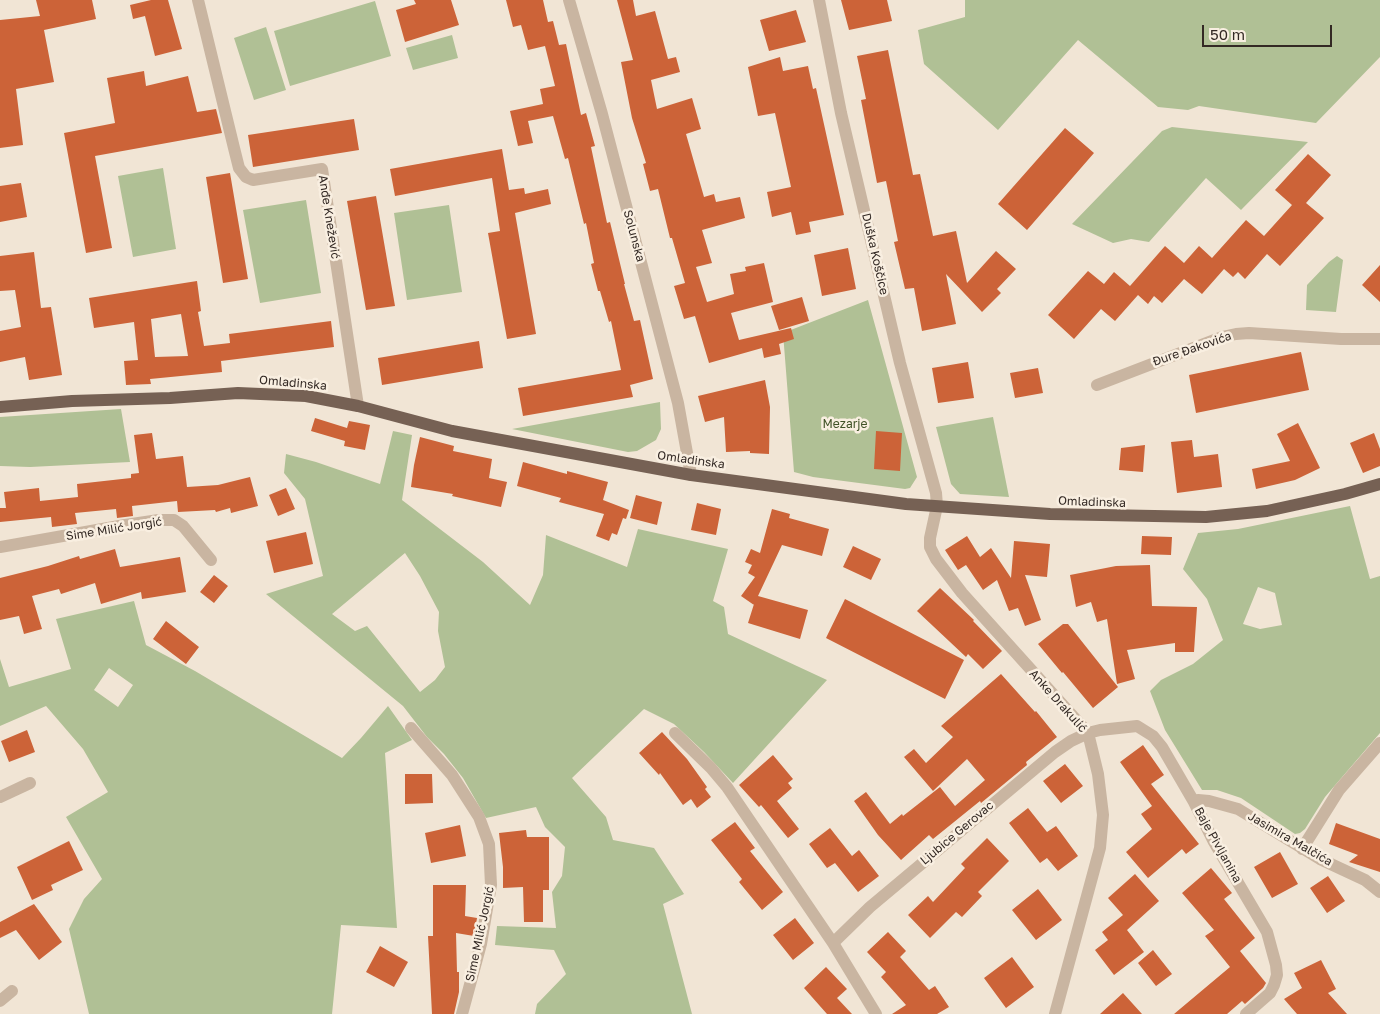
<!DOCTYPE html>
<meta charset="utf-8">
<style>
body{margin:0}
#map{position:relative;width:1380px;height:1014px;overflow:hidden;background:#f1e5d5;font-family:"Golos Text",sans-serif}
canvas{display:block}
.scale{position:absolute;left:1202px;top:25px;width:130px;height:22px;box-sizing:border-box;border:2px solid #332924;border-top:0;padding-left:6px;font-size:15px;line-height:18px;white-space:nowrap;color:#332924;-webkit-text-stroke:4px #f9efe1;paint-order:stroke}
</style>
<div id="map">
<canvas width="1380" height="1014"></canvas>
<div class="scale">50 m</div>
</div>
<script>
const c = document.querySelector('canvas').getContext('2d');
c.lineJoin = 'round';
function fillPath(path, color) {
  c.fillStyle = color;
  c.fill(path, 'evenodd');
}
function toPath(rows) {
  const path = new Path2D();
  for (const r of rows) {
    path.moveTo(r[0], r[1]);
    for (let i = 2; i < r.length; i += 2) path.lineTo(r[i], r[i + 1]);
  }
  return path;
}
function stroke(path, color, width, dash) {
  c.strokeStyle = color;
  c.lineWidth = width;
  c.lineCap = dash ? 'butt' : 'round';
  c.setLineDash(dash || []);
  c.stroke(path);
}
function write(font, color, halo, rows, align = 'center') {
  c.font = font + ' "Golos Text",sans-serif';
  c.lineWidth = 5;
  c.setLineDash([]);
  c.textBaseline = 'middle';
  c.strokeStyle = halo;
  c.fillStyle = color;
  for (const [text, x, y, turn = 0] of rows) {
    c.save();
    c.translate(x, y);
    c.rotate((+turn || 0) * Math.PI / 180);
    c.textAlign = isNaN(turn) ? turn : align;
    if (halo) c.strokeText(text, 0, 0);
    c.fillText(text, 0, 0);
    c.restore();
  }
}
fillPath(toPath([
 [965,0,1380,0,1380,57,1316,123,1199,106,1188,110,1158,107,1078,40,998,130,924,64,918,30,965,17],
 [375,1,391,56,290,86,274,31],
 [266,27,286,90,254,100,234,38],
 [452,35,458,58,413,70,406,48],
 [1172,127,1308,142,1241,210,1206,178,1149,242,1131,239,1113,243,1072,224,1162,131],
 [163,168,176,249,133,257,118,176],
 [306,200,321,293,260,303,243,210],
 [449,205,462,292,407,300,394,213],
 [1337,256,1343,260,1336,312,1306,310,1307,285,1329,262],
 [868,300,917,477,910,488,905,489,813,477,794,472,783,333],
 [660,402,661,429,656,440,637,451,628,452,512,429],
 [121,409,130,462,30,467,0,466,0,417],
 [993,417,1009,497,960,494,951,484,936,427],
 [393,431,412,435,402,500,483,562,530,605,543,575,546,535,627,567,638,529,728,549,713,601,724,607,728,634,827,680,733,783,704,752,674,724,644,709,572,778,606,817,613,840,654,848,684,894,663,904,692,1014,535,1014,537,1004,566,974,554,950,495,945,497,926,556,928,552,892,562,876,565,847,545,827,536,807,486,818,463,778,444,754,427,737,403,706,266,594,323,576,305,499,284,473,286,454,316,462,380,484],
 [405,553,420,576,439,612,438,631,445,667,435,680,420,692,367,626,355,631,332,614],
 [1350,506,1370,579,1380,576,1380,733,1325,797,1305,829,1300,833,1295,834,1241,798,1217,790,1202,790,1165,730,1150,691,1161,680,1193,664,1223,640,1207,599,1183,569,1198,533,1238,529],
 [1258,587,1275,593,1282,625,1260,629,1243,624],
 [134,601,146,645,195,671,342,758,361,738,388,706,412,740,385,753,397,928,341,925,332,1014,89,1014,69,929,84,899,102,879,66,817,108,792,83,749,46,706,0,726,0,659,9,687,71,669,56,619],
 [109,668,133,685,118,707,94,690]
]), '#b0c095');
fillPath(toPath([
 [36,0,92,0,96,19,44,30,54,82,16,89,23,145,0,148,0,20,40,16],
 [151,0,168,0,182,49,155,56,145,16,133,19,130,5],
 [414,0,451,0,459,25,405,42,396,10,416,4],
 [506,0,543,0,548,22,553,21,559,45,566,44,581,115,586,113,595,146,591,147,607,223,610,222,625,284,624,284,634,321,640,320,653,379,630,385,633,397,523,416,518,388,621,370,611,321,609,322,600,291,598,291,591,264,594,263,586,223,584,224,568,158,565,159,553,116,528,121,533,143,518,146,510,111,543,104,540,89,555,86,545,46,528,50,521,25,513,27],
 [617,0,633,0,636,16,655,11,668,59,676,57,680,72,651,80,657,109,692,98,701,129,686,134,704,197,714,194,716,202,740,197,745,218,702,230,712,263,696,267,707,302,734,294,730,274,746,271,745,267,764,263,773,302,731,313,739,340,791,328,794,339,779,344,781,354,764,358,762,348,709,363,695,316,684,319,674,286,685,283,672,238,670,238,658,189,650,191,643,164,646,163,632,118,621,62,633,60],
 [841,0,887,0,892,21,849,30],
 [796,10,806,42,769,51,760,20],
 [888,50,913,175,920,174,933,236,956,231,967,283,996,251,1016,269,997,289,1001,293,982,312,946,274,956,324,922,331,914,288,905,289,894,242,898,241,886,181,877,183,861,100,866,99,857,56],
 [780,57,783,71,808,66,813,89,816,88,844,215,809,222,811,232,796,235,791,212,772,217,767,192,791,187,775,113,758,116,748,67],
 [144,71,146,86,188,76,197,112,216,109,222,133,95,156,112,248,86,253,64,133,115,123,107,78],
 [354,119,359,150,253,167,248,135],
 [1065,128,1094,153,1027,230,998,204],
 [502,149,509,190,524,188,525,194,548,189,551,204,515,213,536,334,507,339,488,233,500,231,492,178,395,196,390,169],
 [1308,154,1331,175,1306,203,1324,218,1280,266,1267,254,1245,279,1238,272,1233,277,1224,269,1202,294,1184,279,1162,303,1154,296,1148,304,1138,295,1115,321,1101,309,1074,339,1048,315,1088,271,1104,284,1114,272,1130,286,1165,246,1184,263,1199,246,1212,258,1246,220,1264,236,1292,205,1275,190],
 [230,173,248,279,223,283,206,177],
 [21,183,27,217,0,222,0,186],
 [376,196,395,306,366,310,347,201],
 [848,248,856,289,822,296,814,255],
 [34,252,41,308,51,307,62,375,29,380,25,357,0,362,0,331,21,327,15,290,0,291,0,256],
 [1380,265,1380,302,1362,285],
 [197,281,201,311,198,312,204,346,230,343,229,334,331,321,334,347,221,361,222,372,150,379,151,384,126,385,124,361,138,360,134,322,94,328,89,298],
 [181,314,188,356,155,357,151,319],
 [802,297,809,321,779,330,771,306],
 [479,341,483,368,382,385,378,358],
 [1301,352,1309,390,1196,413,1189,375],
 [968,362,974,398,938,403,932,368],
 [1038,368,1043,393,1015,398,1010,373],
 [765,380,770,407,769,454,750,453,750,451,726,452,724,417,705,422,698,396],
 [315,418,347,428,349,421,370,425,365,450,344,446,345,441,311,431],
 [1298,423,1320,468,1295,480,1256,489,1252,469,1290,461,1277,434],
 [876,431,902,433,900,471,874,469],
 [152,433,156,459,183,456,187,487,218,485,250,477,258,506,231,513,230,508,216,512,215,510,178,512,177,501,132,506,133,516,117,518,116,509,75,513,77,524,52,527,51,517,0,522,0,508,6,508,4,492,39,488,40,501,78,497,77,484,131,478,131,474,139,473,134,435],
 [1374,433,1380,449,1380,466,1363,473,1350,443],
 [420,437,454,446,453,451,492,459,489,478,507,482,501,507,452,496,453,494,411,487,414,465],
 [1192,440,1194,457,1218,454,1222,487,1177,493,1171,442],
 [1145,445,1143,472,1119,470,1121,448],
 [523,462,567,474,567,471,608,482,603,500,629,510,626,519,623,518,617,535,612,533,609,541,596,536,604,514,559,502,561,498,517,486],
 [286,488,295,509,278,516,269,495],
 [636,495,662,502,657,525,630,518],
 [697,503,721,509,716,535,691,530],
 [772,509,790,514,789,518,829,529,822,556,782,545,758,596,808,610,800,639,748,623,754,604,754,605,741,596,755,577,748,573,752,565,745,562,751,549,760,553],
 [306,532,313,564,274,573,266,541],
 [967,536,980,557,991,548,1011,578,1014,541,1050,544,1047,577,1025,575,1041,620,1025,626,1018,608,1009,611,997,580,983,590,966,565,958,570,945,550],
 [1142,536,1172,537,1171,555,1141,554],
 [853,546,881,559,871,580,843,567],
 [115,549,120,567,180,557,186,592,142,599,141,592,101,604,95,583,61,594,59,589,32,596,42,629,24,634,19,616,0,620,0,578,48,566,79,556,80,559],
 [1150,565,1152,606,1197,607,1194,652,1175,652,1175,643,1127,650,1135,679,1117,684,1107,619,1097,622,1091,602,1076,607,1070,575,1116,566],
 [214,575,228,586,214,603,200,592],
 [940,588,974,620,973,621,1002,651,983,669,968,654,966,657,917,611],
 [845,599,964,660,945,699,826,638],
 [166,621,199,647,186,664,153,639],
 [1063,624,1068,624,1118,687,1093,708,1063,672,1062,673,1038,644],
 [1001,674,1035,712,1036,711,1057,737,1026,762,1027,765,981,803,980,801,933,839,929,835,901,860,878,835,854,801,866,792,890,824,902,814,903,816,940,787,955,806,985,780,967,759,933,791,904,757,914,749,926,763,953,737,941,726],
 [27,730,35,752,9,762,1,741],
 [662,732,687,759,707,787,705,789,711,797,697,808,691,799,683,805,660,773,659,775,639,753],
 [1143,745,1164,775,1151,784,1199,844,1186,854,1182,849,1148,878,1126,852,1152,829,1141,814,1152,806,1120,762],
 [773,755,793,779,788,783,792,788,777,801,799,829,788,838,761,805,759,807,739,785],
 [1065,764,1083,786,1061,803,1043,781],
 [405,774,432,774,433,803,405,804],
 [1028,808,1047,832,1056,826,1078,856,1058,871,1047,858,1040,863,1009,823],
 [735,822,755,848,750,851,783,892,762,910,739,882,742,879,711,840],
 [1336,823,1380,839,1380,872,1349,862,1358,855,1329,844],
 [460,825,466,856,431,863,425,833],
 [830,828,852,856,859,850,879,876,858,892,835,863,827,868,809,844],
 [526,830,527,837,549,837,549,890,543,890,543,922,524,922,523,887,503,888,503,867,499,833],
 [987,838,1009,861,978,892,982,896,962,917,956,912,930,938,908,915,928,896,933,902,965,868,961,864],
 [69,841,83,870,51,885,53,890,32,900,17,867],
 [1280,852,1298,884,1272,898,1254,867],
 [1211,868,1232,893,1224,899,1255,938,1240,951,1266,983,1263,988,1245,1004,1242,1001,1227,1014,1174,1014,1230,967,1205,936,1214,930,1182,893],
 [1135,874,1159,901,1127,930,1144,952,1114,975,1095,950,1108,940,1102,932,1123,915,1108,898],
 [1328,876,1345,901,1327,913,1310,888],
 [433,885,466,885,465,916,477,918,474,936,456,933,457,972,459,972,459,992,454,1014,432,1014,428,936,433,936],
 [1038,889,1062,920,1036,940,1012,910],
 [34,904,62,942,39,960,16,930,0,938,0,922],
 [795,918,814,943,793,960,773,935],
 [888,932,906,951,900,957,929,990,935,986,949,1007,937,1014,892,1014,906,1005,881,977,886,972,867,952],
 [380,946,408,962,394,987,366,972],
 [1153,950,1172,974,1156,986,1138,963],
 [1012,957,1034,987,1006,1008,984,978],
 [1321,960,1336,989,1328,993,1347,1014,1297,1014,1284,999,1302,988,1294,973],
 [826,967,847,989,837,998,852,1014,827,1014,804,988],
 [1123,993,1142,1014,1100,1014]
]), '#cc6338');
stroke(toPath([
 [198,0,234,148,239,168,246,177,253,180,322,169,358,406],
 [819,0,841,113,900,363,936,493,937,506,930,538,930,547,936,559,962,593,1088,733,1098,774,1103,815,1100,848,1055,1014],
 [1097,385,1222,337,1236,334,1249,333,1341,339,1380,339],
 [0,547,125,525,159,520,174,520,183,526,211,560],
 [411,728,452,775,479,817,489,844,491,885,481,944,462,1014],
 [675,733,711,768,727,787,833,943,876,1014],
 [0,797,30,783],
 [1194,802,1198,800,1209,801,1238,809,1320,859,1365,880,1380,892],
 [1302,849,1339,790,1380,743],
 [833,943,870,907,1055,752,1071,741,1088,733,1100,730,1137,726,1153,736,1162,747,1194,802,1214,842,1267,932,1276,965,1277,975,1274,985,1270,993,1246,1014],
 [0,1001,12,991]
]), '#c9b5a1', 12);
stroke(toPath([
 [569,0,602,114,678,403,691,475]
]), '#c9b5a1', 12);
stroke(toPath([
 [0,407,72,401,170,398,238,393,306,396,358,406,452,431,691,475,906,504,1050,514,1206,517,1267,511,1345,494,1380,484]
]), '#766154', 12);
write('12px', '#332924', '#f9efe1', [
 ["Anđe Knežević",329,217,81],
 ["Solunska",634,236,75],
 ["Duška Koščice",875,254,77],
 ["Đure Đakovića",1192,349,-19],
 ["Omladinska",293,383,5],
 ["Omladinska",691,460,8],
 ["Omladinska",1092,502,2],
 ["Sime Milić Jorgić",114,529,-9],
 ["Anke Drakulić",1058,701,48],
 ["Ljubice Gerovac",957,833,-40],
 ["Jasimira Malčića",1290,839,30],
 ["Baje Pivljanina",1218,845,61],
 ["Sime Milić Jorgić",480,934,-78]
]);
write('12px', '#405227', '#f9efe1', [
 ["Mezarje",845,424]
]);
</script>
